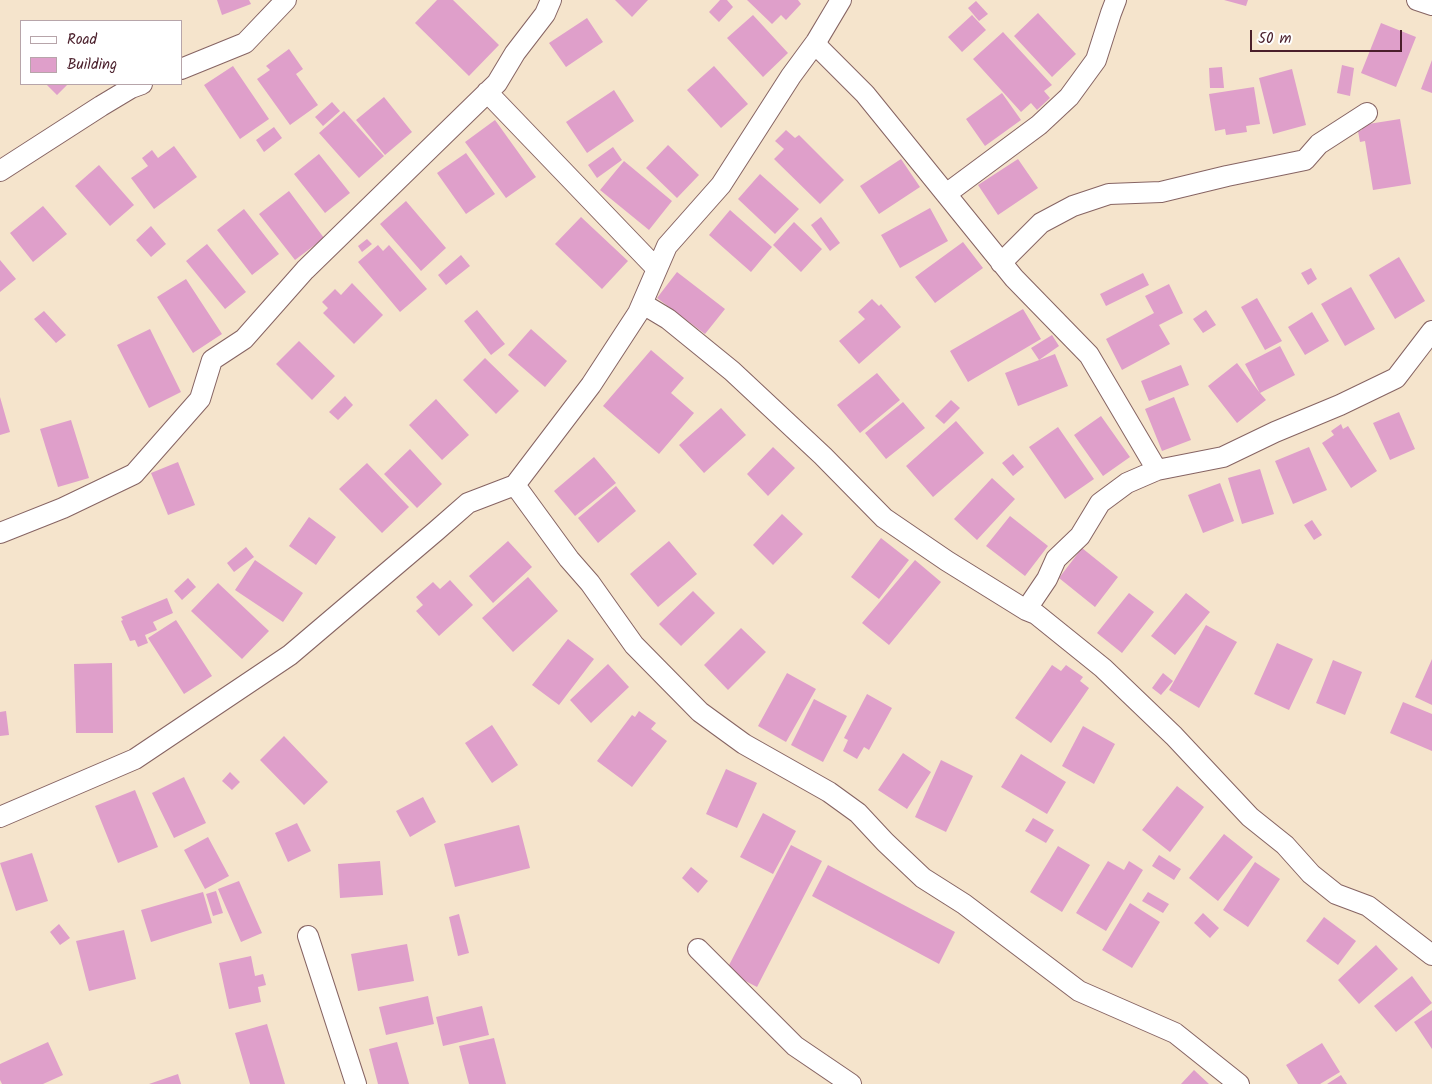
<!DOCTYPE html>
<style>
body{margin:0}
#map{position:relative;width:1432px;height:1084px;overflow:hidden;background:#f5e4cc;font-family:Kalam,sans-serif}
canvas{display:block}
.legend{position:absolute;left:20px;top:20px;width:162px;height:65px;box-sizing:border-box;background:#fff;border:1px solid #b7a5aa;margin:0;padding:6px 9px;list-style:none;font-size:15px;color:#4a1f2b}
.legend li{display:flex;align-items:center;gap:10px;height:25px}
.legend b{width:25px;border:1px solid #b7a5aa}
.scale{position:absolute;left:1250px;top:30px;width:152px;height:22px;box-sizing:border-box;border:2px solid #4a1f2b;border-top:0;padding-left:6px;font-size:15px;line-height:18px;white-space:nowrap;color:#4a1f2b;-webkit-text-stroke:4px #fff;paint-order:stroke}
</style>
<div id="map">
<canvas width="1432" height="1084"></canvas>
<ul class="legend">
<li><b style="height:6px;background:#fff"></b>Road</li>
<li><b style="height:14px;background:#df9fca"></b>Building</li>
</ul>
<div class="scale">50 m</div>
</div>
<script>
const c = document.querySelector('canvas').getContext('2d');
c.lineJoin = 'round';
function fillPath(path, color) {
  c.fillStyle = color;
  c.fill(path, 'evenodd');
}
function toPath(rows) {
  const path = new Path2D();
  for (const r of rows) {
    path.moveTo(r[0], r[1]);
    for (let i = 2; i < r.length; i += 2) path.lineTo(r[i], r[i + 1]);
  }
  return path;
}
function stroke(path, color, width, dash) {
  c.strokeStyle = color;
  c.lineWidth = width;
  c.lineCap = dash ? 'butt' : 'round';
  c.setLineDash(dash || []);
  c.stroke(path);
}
fillPath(toPath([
 [217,0,249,0,251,4,222,15],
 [437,0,453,0,499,45,469,76,415,23],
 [615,0,648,0,632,17],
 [720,0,727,0,733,7,719,22,709,12],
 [747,0,798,0,801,4,786,20,781,15,772,24],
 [1224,0,1248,0,1246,6],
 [976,1,988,14,979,21,968,8],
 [1038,13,1076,54,1052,77,1014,36],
 [753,15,788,53,763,77,727,38],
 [972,15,986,30,962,52,948,37],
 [587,18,603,42,566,67,549,43],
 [1381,23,1416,37,1396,87,1361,73],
 [1003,32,1052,85,1044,91,1050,98,1037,110,1031,103,1021,112,973,59],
 [289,49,303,69,296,74,318,105,290,125,257,79,270,70,266,66],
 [1432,60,1432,93,1421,89],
 [1342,65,1354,68,1350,96,1337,93],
 [233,66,269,119,240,139,204,85],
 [714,66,748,104,721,128,687,90],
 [1222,67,1224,88,1210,88,1209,68],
 [1292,69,1306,125,1273,134,1259,78],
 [46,84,68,84,57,95],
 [1254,87,1260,124,1246,126,1247,132,1226,135,1225,129,1215,131,1209,94],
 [614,90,634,121,587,153,566,122],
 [1002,93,1021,120,985,146,966,119],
 [384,97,412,132,385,155,356,120],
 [332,102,340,111,323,126,315,117],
 [344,111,384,156,359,178,319,133],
 [1400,119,1411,184,1373,190,1365,141,1360,142,1358,131,1362,130,1362,125],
 [495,120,536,177,506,198,465,142],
 [274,127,282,138,264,152,256,140],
 [786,130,795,138,799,135,844,180,820,204,774,159,784,149,775,141],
 [668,145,699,175,677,198,646,168],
 [174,146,197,177,154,209,131,178,148,166,142,158,152,150,158,158],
 [613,147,622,160,597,178,588,165],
 [466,153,495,194,466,214,437,173],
 [319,154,350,193,325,213,294,174],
 [901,159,920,187,879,214,860,186],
 [1018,159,1038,188,998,215,978,185],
 [624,161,672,201,649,230,600,190],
 [99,165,134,205,110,226,75,186],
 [760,174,799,209,775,234,738,199],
 [289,191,324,238,295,260,259,214],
 [406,201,446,248,421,271,380,224],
 [43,206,67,234,33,262,10,233],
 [930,208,948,241,900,268,881,235],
 [244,209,279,254,252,275,217,230],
 [730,210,772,247,751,272,709,235],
 [581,217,628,261,602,289,555,244],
 [821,217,840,243,830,251,811,225],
 [794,222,822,249,801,272,773,245],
 [151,226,166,244,151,257,136,240],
 [367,239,372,244,362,252,358,246],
 [963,242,983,268,935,303,915,277],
 [207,244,246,292,225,309,186,261],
 [378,245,383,251,389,245,427,289,400,312,358,262],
 [461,255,470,266,446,285,438,275],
 [1399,257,1425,301,1395,319,1369,275],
 [0,260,16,279,0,292],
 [1311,268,1317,279,1308,285,1301,273],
 [677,272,725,309,705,334,657,298],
 [1143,273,1149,285,1106,306,1100,294],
 [186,279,222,334,193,353,157,297],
 [352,283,383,315,354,344,323,313,328,308,322,302,335,289,341,295],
 [1169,284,1183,313,1159,325,1170,344,1122,370,1106,339,1154,313,1145,296],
 [1351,287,1375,329,1345,346,1321,304],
 [1257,298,1282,341,1265,350,1241,307],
 [872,299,879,306,881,304,901,327,859,364,839,341,865,319,858,312],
 [1023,309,1041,339,968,382,950,351],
 [477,310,505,344,491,355,464,321],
 [1206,310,1216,325,1203,333,1193,319],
 [44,311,66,335,56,343,34,319],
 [1312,312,1329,341,1305,355,1288,327],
 [150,329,181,392,149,408,117,345],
 [531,329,567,361,545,387,508,355],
 [1052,335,1059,346,1039,360,1031,348],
 [299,341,335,376,312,400,276,364],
 [1280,346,1295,375,1260,393,1266,400,1237,423,1208,386,1237,363,1260,393,1245,364],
 [651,350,684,378,671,393,694,413,659,454,603,406],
 [1055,354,1068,386,1018,406,1005,373],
 [485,358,519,391,496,414,463,380],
 [1181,365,1189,385,1149,401,1141,381],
 [877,373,900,400,860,433,837,405],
 [345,396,353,405,338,420,329,412],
 [0,397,10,432,0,435],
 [1174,397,1191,440,1162,451,1145,409],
 [436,399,469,435,442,460,409,425],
 [951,400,960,408,944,424,935,416],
 [903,402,925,428,886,459,865,433],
 [721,408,746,435,704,473,679,445],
 [1399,412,1415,449,1390,460,1373,423],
 [1101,416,1130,457,1103,476,1074,435],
 [71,420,89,478,58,487,40,429],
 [956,421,984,453,933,497,906,466],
 [1341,424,1343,429,1348,426,1377,471,1351,488,1322,443,1334,435,1331,431],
 [1058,427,1094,479,1065,499,1029,447],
 [773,447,795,468,768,496,747,474],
 [1309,447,1327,490,1293,504,1275,461],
 [410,449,442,484,417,508,384,474],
 [1013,454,1024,467,1013,476,1002,463],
 [594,457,616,483,575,516,554,491],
 [178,462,195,505,168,515,151,473],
 [367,463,409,507,382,533,339,489],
 [1260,469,1274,514,1242,524,1228,478],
 [992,478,1015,499,977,540,954,519],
 [1220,483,1234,521,1203,533,1188,495],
 [616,486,636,511,598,543,578,518],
 [782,514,803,534,773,565,753,545],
 [1010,516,1048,546,1025,576,986,546],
 [309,517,336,537,316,565,289,546],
 [1312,520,1322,535,1314,540,1304,525],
 [881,538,909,560,879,599,851,577],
 [508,541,532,567,493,603,469,576],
 [669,541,697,574,658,607,630,574],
 [246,547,254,557,234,572,227,563],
 [1082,548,1118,577,1095,607,1059,578],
 [255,560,303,593,283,622,235,590],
 [915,560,941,582,889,645,862,623],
 [528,577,558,611,513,652,482,618],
 [188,578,196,587,182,600,174,591],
 [450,580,473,605,439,636,416,611,423,605,416,597,433,582,440,589],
 [218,583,269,631,242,659,191,611],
 [693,591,715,613,681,646,659,624],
 [1129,593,1154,612,1122,653,1097,633],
 [1186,593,1210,612,1175,655,1151,636],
 [167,598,173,613,153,622,157,630,145,635,148,643,138,647,135,640,130,641,121,621,123,620,121,617],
 [176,620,212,676,184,694,148,638],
 [1206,625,1237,642,1199,708,1169,690],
 [741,628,766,652,728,690,704,665],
 [568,639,594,659,559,705,532,685],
 [1277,643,1313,659,1289,710,1254,694],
 [1432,659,1432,705,1415,697],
 [1333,660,1362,672,1345,715,1316,703],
 [112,663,113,733,76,733,74,664],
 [608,664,629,687,591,723,570,700],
 [1052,665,1061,671,1066,665,1083,677,1080,681,1089,688,1051,743,1015,718],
 [787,673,816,689,786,742,758,726],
 [1163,673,1173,681,1161,695,1152,688],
 [867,694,892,708,869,750,864,747,857,759,843,751,848,740,844,738],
 [814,699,847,716,823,762,791,745],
 [1403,702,1432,714,1432,751,1390,733],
 [6,711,9,735,0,736,0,712],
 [639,711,656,723,651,729,667,741,632,787,597,761,632,715,635,717],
 [492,725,518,765,492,783,465,743],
 [1083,726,1115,744,1094,784,1062,766],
 [284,736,328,782,304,805,260,760],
 [903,753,931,772,907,809,878,790],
 [1021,754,1066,782,1047,814,1001,787],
 [941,760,973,776,946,832,915,817],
 [726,769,757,783,737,828,706,814],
 [230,772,240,782,232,790,222,781],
 [184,777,206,823,174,838,152,793],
 [1177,786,1204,807,1170,852,1142,830],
 [135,790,158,847,118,863,95,806],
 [423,797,436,822,410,837,396,811],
 [763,813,796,831,773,874,740,857],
 [1033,818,1054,830,1046,843,1025,831],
 [297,823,311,851,288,862,275,833],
 [519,825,530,868,455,887,444,844],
 [1224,834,1253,857,1218,901,1189,878],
 [208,837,229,876,205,889,184,850],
 [791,845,822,861,757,987,726,971],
 [1058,846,1090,865,1062,912,1030,892],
 [32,853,48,901,16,911,0,863],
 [1159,855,1181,869,1174,880,1152,866],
 [380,861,383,895,340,898,338,864],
 [1108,861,1124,870,1129,861,1143,870,1106,931,1076,913],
 [1255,862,1280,879,1248,927,1223,910],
 [828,865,955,932,939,964,812,896],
 [691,867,708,881,698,893,682,878],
 [239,881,262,933,241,942,218,889],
 [216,891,223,913,213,916,206,894],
 [203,892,212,923,151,942,141,910],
 [1148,892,1169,904,1163,913,1142,901],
 [1130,903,1160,922,1132,968,1102,950],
 [1203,913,1219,928,1210,938,1194,923],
 [459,914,469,953,458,956,449,917],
 [1324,917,1356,941,1338,965,1306,941],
 [59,924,70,938,60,945,50,932],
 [124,930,136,979,89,991,76,941],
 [407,944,414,981,358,991,351,954],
 [1376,945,1398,969,1359,1004,1338,980],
 [251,956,255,976,263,974,266,985,258,987,261,1002,229,1009,219,963],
 [1412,976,1432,1003,1396,1032,1374,1006],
 [428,996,434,1024,386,1035,379,1007],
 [482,1006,489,1035,443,1046,436,1017],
 [1432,1010,1432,1049,1414,1022],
 [267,1024,285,1084,250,1084,235,1033],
 [494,1038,506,1084,469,1084,459,1046],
 [48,1042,63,1075,43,1084,2,1084,0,1080,0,1064],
 [397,1042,409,1084,378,1084,369,1049],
 [1322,1043,1340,1072,1320,1084,1298,1084,1286,1065],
 [1194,1070,1209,1084,1181,1084],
 [178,1074,181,1084,149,1084],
 [1341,1075,1347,1084,1327,1084]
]), '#df9fca');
const minor = toPath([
 [1417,0,1432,5],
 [816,42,820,49,865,94,1014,278,1089,355,1157,470],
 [181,69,245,43,286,0],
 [487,92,657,269],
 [0,171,101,106,131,88,142,84],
 [946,194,1039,125,1069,97,1096,60,1111,13,1116,0],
 [1001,263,1041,223,1073,206,1109,194,1161,192,1227,176,1305,160,1319,144,1367,113],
 [643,304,668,319,732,371,823,456,884,518,947,561,1026,610,1036,614,1103,668,1174,736,1250,817,1285,845,1311,874,1336,894,1368,906,1432,955],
 [515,485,591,385,638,313,667,246,721,185,791,76,816,42,841,0],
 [0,533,63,508,134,474,200,399,212,360,244,339,305,270,497,83,515,53,545,14,551,0],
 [1026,610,1047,579,1056,559,1080,536,1100,503,1127,483,1157,470,1223,457,1275,432,1340,405,1396,378,1432,331],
 [0,817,135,759,290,655,436,531,468,503,515,485,569,559,590,583,634,645,700,712,744,744,829,792,858,813,885,842,923,878,964,904,1079,991,1175,1033,1239,1084],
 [308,936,356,1084],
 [698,949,795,1046,851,1084]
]);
stroke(minor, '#866463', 22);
stroke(minor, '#fff', 20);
</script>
